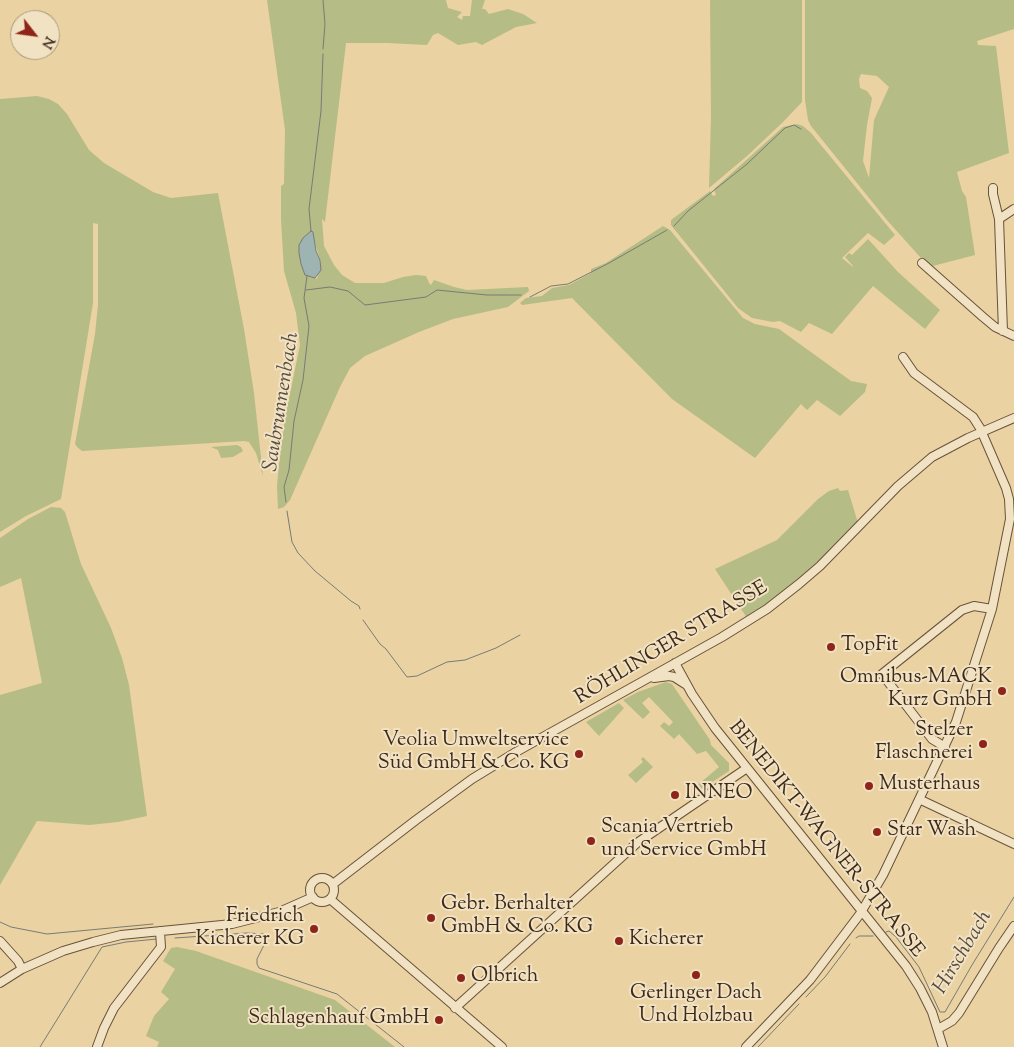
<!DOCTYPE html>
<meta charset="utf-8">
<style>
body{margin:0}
#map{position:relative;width:1014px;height:1047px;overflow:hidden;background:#ead2a2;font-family:"Sorts Mill Goudy",serif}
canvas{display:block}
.north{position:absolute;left:10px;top:10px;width:50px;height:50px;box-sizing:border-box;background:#f1e2c3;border:1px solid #a9987f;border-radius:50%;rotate:120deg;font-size:14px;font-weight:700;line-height:20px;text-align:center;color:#3d281a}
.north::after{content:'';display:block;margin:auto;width:18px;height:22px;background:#8f2418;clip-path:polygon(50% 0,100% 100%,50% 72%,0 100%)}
</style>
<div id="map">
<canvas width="1014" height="1047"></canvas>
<div class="north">N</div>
</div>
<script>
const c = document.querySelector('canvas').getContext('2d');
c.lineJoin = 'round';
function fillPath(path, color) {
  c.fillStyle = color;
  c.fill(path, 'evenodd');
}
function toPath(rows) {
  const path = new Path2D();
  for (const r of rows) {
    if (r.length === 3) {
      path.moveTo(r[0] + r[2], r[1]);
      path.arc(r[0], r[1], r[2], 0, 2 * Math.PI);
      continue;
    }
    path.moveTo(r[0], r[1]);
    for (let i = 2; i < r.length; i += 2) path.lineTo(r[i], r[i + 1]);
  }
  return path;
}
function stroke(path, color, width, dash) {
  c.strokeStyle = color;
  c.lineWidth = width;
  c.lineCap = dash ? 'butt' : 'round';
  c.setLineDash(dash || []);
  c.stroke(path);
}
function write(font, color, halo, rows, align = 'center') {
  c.font = font + ' "Sorts Mill Goudy",serif';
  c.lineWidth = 4;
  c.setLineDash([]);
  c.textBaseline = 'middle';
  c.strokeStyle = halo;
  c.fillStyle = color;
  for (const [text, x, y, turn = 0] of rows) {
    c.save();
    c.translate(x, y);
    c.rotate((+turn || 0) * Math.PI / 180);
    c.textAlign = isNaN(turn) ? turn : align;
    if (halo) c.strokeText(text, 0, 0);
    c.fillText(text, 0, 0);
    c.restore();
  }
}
fillPath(toPath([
 [267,0,446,0,448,8,462,12,457,17,462,20,463,16,470,16,472,0,485,0,482,9,485,9,489,14,508,9,523,14,537,23,516,27,482,45,476,42,458,45,438,33,433,35,427,45,387,43,346,43,325,222,322,219,324,246,334,265,342,275,355,283,384,283,403,277,416,275,426,276,429,283,431,285,434,280,454,287,467,290,528,287,529,291,508,307,453,319,419,332,365,356,350,368,340,387,290,500,284,507,278,509,277,486,279,464,285,418,300,345,296,313,284,271,281,220,281,186,284,184,285,130],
 [311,231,321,262,317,279,304,272,301,243],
 [710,0,802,0,802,102,783,122,747,156,709,188,711,117],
 [805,0,1014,0,1014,29,977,41,978,45,996,46,1009,153,957,172,962,191,966,197,975,255,929,267,886,219,811,126,808,120,805,100],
 [861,74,877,76,889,87,874,120,869,178,863,161,867,125,872,98,867,91,860,88,859,79],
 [37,96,49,99,58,104,67,114,89,150,104,163,153,192,171,198,218,193,244,329,254,393,263,476,256,453,249,442,244,441,82,451,77,447,75,444,95,334,98,305,98,224,93,223,93,303,61,499,26,516,0,532,0,99],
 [797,124,803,126,811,133,895,235,884,245,868,233,842,258,853,267,853,266,845,257,849,253,852,255,868,239,898,272,940,310,925,329,873,286,832,334,809,323,801,332,780,321,773,322,752,318,738,308,671,225,671,220,710,191,713,196,716,195,714,189,783,127],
 [663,226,670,230,743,318,755,324,779,329,851,381,867,384,865,392,840,416,817,400,807,410,801,404,755,458,672,399,572,298,522,305,520,303,526,298,542,296,552,288,569,285,591,273,591,269,606,263],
 [237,445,241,447,243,451,233,457,221,458,218,450,211,447],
 [838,488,840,491,848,490,858,523,812,569,776,598,747,618,715,569,777,540,818,499,829,491],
 [51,507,61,508,65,512,81,564,111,628,122,658,129,685,147,816,118,822,89,825,37,821,0,885,0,695,42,683,21,578,0,587,0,538,28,519],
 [666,682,672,684,710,740,711,745,729,763,729,771,697,792,694,788,719,767,706,751,697,754,679,734,674,739,660,726,664,722,669,726,673,722,649,697,642,703,650,712,643,719,623,700,638,692],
 [619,703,624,708,599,736,586,722],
 [643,757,653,767,636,783,628,775,643,762,641,759],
 [177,947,196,951,335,1000,395,1047,157,1047,159,1042,146,1036,154,1016,169,999,161,992,175,969,163,961,171,948]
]), '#b6bc85');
const water = toPath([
 [311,231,313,232,316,251,320,260,321,270,315,278,305,275,301,264,299,253,299,245,303,238,311,231]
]);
fillPath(water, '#9eb4b2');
stroke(water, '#777c75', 1);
stroke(toPath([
 [323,49,325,24,323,0],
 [674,226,688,211,747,164,785,128,794,125,801,129],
 [311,231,309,209,321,111,323,54],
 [306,290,330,287,348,291,365,305,426,297,437,290,487,295,521,295],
 [530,297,551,286,568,284,609,263,667,230],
 [286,502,284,487,289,470,294,421,303,380,309,326,304,298,307,276],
 [287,511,292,542,298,553,315,571,351,601,359,606,360,609],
 [363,620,380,644,386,649,407,677,417,676,447,662,465,660,496,648,520,635],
 [0,922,11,927,47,934,153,924],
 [886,932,889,931,896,937,919,967,940,1012,945,1012,972,965,1014,897],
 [175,938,247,933,264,934,265,943,257,959,257,964,259,968,337,994,404,1047],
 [856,938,859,936,873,936],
 [806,997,825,977,850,944],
 [40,1047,102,947,126,942,157,939],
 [758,1047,799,1004]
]), '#777c75', 1);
const minor = toPath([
 [993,188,993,194,999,219],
 [922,263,983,317,995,327,1014,336],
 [1003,331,999,219,1014,209],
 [675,663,692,694,715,728,906,966,920,988,932,1012,943,1047],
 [654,678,669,676,674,677,685,684],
 [945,747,932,739,882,674,962,610,974,606,992,609],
 [921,800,1014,844],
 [322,890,12],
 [333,884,416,820,472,779,516,752,722,637,767,609,799,584,820,566,898,486,932,457,968,438,1014,418],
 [330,899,502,1047],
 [0,941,18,961,22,969],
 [0,983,22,969,63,951,93,942,121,935,232,924,279,912,313,897],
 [455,1008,637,843,747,768],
 [938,1029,952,1021,959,1013,999,948,1014,926],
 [97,1047,104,1028,114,1008,161,947,160,931],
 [746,1047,810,980,860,914,883,875,956,722,992,609,1010,519,1009,499,1006,488,980,428,973,417,914,373,903,357]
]);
stroke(minor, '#68523c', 10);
stroke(minor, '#f1e2c3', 8);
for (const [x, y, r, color] of [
 [831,647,5,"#8f2418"],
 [1002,691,5,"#8f2418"],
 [983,744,5,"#8f2418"],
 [579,754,5,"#8f2418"],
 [869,786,5,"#8f2418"],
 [675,795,5,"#8f2418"],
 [877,832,5,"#8f2418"],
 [591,841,5,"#8f2418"],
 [431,918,5,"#8f2418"],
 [314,929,5,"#8f2418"],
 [619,941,5,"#8f2418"],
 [696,975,5,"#8f2418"],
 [461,978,5,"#8f2418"],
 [439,1020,5,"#8f2418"]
]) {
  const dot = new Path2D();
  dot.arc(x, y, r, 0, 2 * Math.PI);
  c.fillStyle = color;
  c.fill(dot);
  stroke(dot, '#f1e2c3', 2);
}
write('20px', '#3d281a', '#f1e2c3', [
 ["RÖHLINGER STRASSE",672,644,-31],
 ["BENEDIKT-WAGNER-STRASSE",825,840,51]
]);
write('20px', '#3d281a', '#f1e2c3', [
 ["TopFit",841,647],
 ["Omnibus-MACK",992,679,"right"],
 ["Kurz GmbH",992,702,"right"],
 ["Stelzer",973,732,"right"],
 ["Flaschnerei",973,755,"right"],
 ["Veolia Umweltservice",569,742,"right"],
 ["Süd GmbH & Co. KG",569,765,"right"],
 ["Musterhaus",879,786],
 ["INNEO",685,795],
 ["Scania Vertrieb",601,829],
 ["und Service GmbH",601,852],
 ["Star Wash",887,832],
 ["Gebr. Berhalter",441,906],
 ["GmbH & Co. KG",441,929],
 ["Friedrich",304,918,"right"],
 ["Kicherer KG",304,941,"right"],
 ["Kicherer",629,941],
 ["Olbrich",471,978],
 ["Gerlinger Dach",696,995,"center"],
 ["Und Holzbau",696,1018,"center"],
 ["Schlagenhauf GmbH",429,1020,"right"]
], 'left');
write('italic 21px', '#554b40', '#f1e2c3', [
 ["Saubrunnenbach",283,402,-81],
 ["Hirschbach",964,953,-59]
]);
</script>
